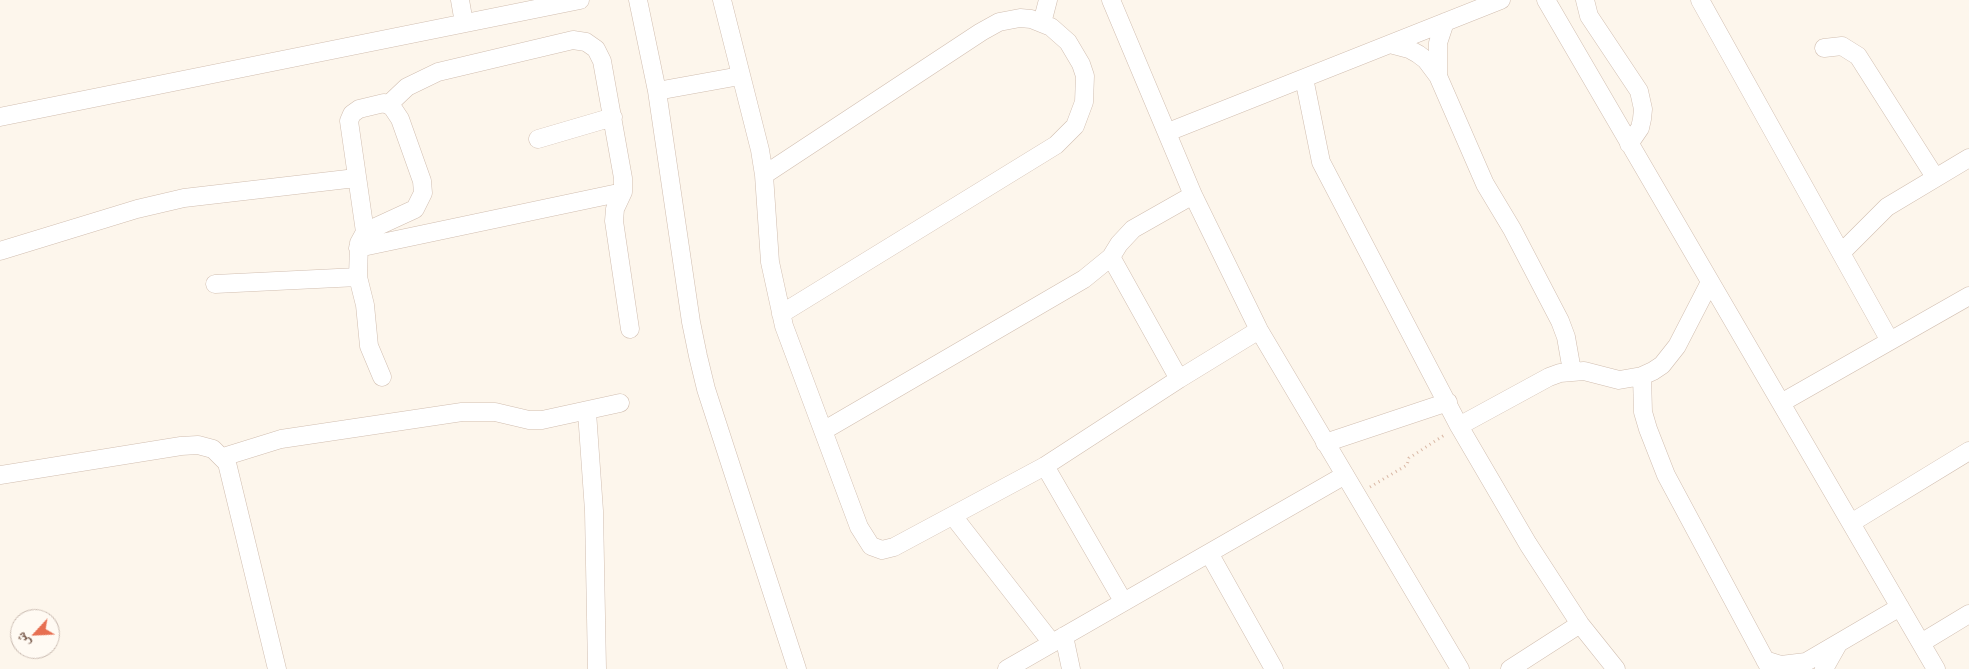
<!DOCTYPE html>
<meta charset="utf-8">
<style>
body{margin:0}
#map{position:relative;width:1969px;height:669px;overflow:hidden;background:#fdf6ec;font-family:Quicksand,"Noto Naskh Arabic",sans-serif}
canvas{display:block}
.north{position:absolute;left:10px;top:609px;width:50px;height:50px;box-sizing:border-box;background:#fffaf3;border:1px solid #cabbb1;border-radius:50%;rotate:245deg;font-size:14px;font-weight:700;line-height:20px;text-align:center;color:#7a5c4d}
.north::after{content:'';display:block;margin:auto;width:18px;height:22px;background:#e76f51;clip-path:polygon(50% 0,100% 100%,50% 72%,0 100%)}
</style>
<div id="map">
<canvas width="1969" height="669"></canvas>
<div class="north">ش</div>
</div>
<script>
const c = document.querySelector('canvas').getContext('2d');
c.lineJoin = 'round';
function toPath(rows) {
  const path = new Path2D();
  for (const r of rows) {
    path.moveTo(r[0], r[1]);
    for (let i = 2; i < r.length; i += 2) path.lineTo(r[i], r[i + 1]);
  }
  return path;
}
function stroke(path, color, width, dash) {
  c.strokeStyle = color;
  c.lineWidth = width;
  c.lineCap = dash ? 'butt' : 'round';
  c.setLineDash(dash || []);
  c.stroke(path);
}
const minor = toPath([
 [460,0,464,23],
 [638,0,657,91,691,322,698,356,706,389,797,669],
 [722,0,760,150,764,175,770,262,784,326,859,527,871,546,882,550,894,547,1045,466,1179,379,1259,330],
 [1111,0,1193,195,1259,330,1460,669],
 [1546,0,1936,669],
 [1585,0,1589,16,1639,91,1643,109,1642,119,1640,128,1629,144],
 [1700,0,1890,341],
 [1042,23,1048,0],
 [1390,44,1409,49,1418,54,1426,60,1438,76,1485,184,1512,229,1560,321,1566,337,1572,371],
 [1824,48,1842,46,1858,56,1935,177],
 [1438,76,1438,43,1445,22],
 [1304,78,1321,162,1459,426,1528,544,1580,624,1616,669],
 [657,91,740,76],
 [388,105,407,87,438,72,573,40,586,42,596,49,602,61,623,178,623,192,615,209,614,221,630,329],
 [0,117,580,0],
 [1168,132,1501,0],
 [538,139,613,117],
 [764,175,981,32,999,22,1020,18,1031,19,1051,27,1068,42,1081,64,1085,76,1084,102,1075,126,1056,145,781,314],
 [365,232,349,121,352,114,359,109,384,103,392,107,400,119,422,181,423,193,415,209,365,232,359,243,358,277,365,305,369,346,382,377],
 [358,248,623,192],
 [0,251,137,209,184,198,356,178],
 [1841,253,1887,207,1969,158],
 [1111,257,1179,379],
 [215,284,358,277],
 [1642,376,1643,412,1648,429,1666,475,1770,669],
 [1781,403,1969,296],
 [587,412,594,511,597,669],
 [1459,426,1549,377,1560,373,1584,371,1619,380,1642,376,1653,371,1662,365,1677,346,1710,282],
 [823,431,1084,279,1111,257,1119,244,1133,229,1193,195],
 [1325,443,1448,402],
 [223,457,281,439,462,412,495,412,529,420,542,420,620,403],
 [1045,466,1123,601],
 [0,475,181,446,198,445,213,449,227,463,277,669],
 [953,516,1052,643],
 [1851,523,1969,451],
 [1209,553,1274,669],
 [1064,636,1071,669],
 [1921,643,1969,614],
 [1765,660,1781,665,1806,662,1900,607],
 [1007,669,1345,475],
 [1510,669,1580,624],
 [1824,669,1838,644]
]);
stroke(minor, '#d1beb0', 19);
stroke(toPath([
 [1370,487,1407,465,1409,458,1446,434]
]), '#d9b8a5', 3, [1, 4]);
stroke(minor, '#fff', 18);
</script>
